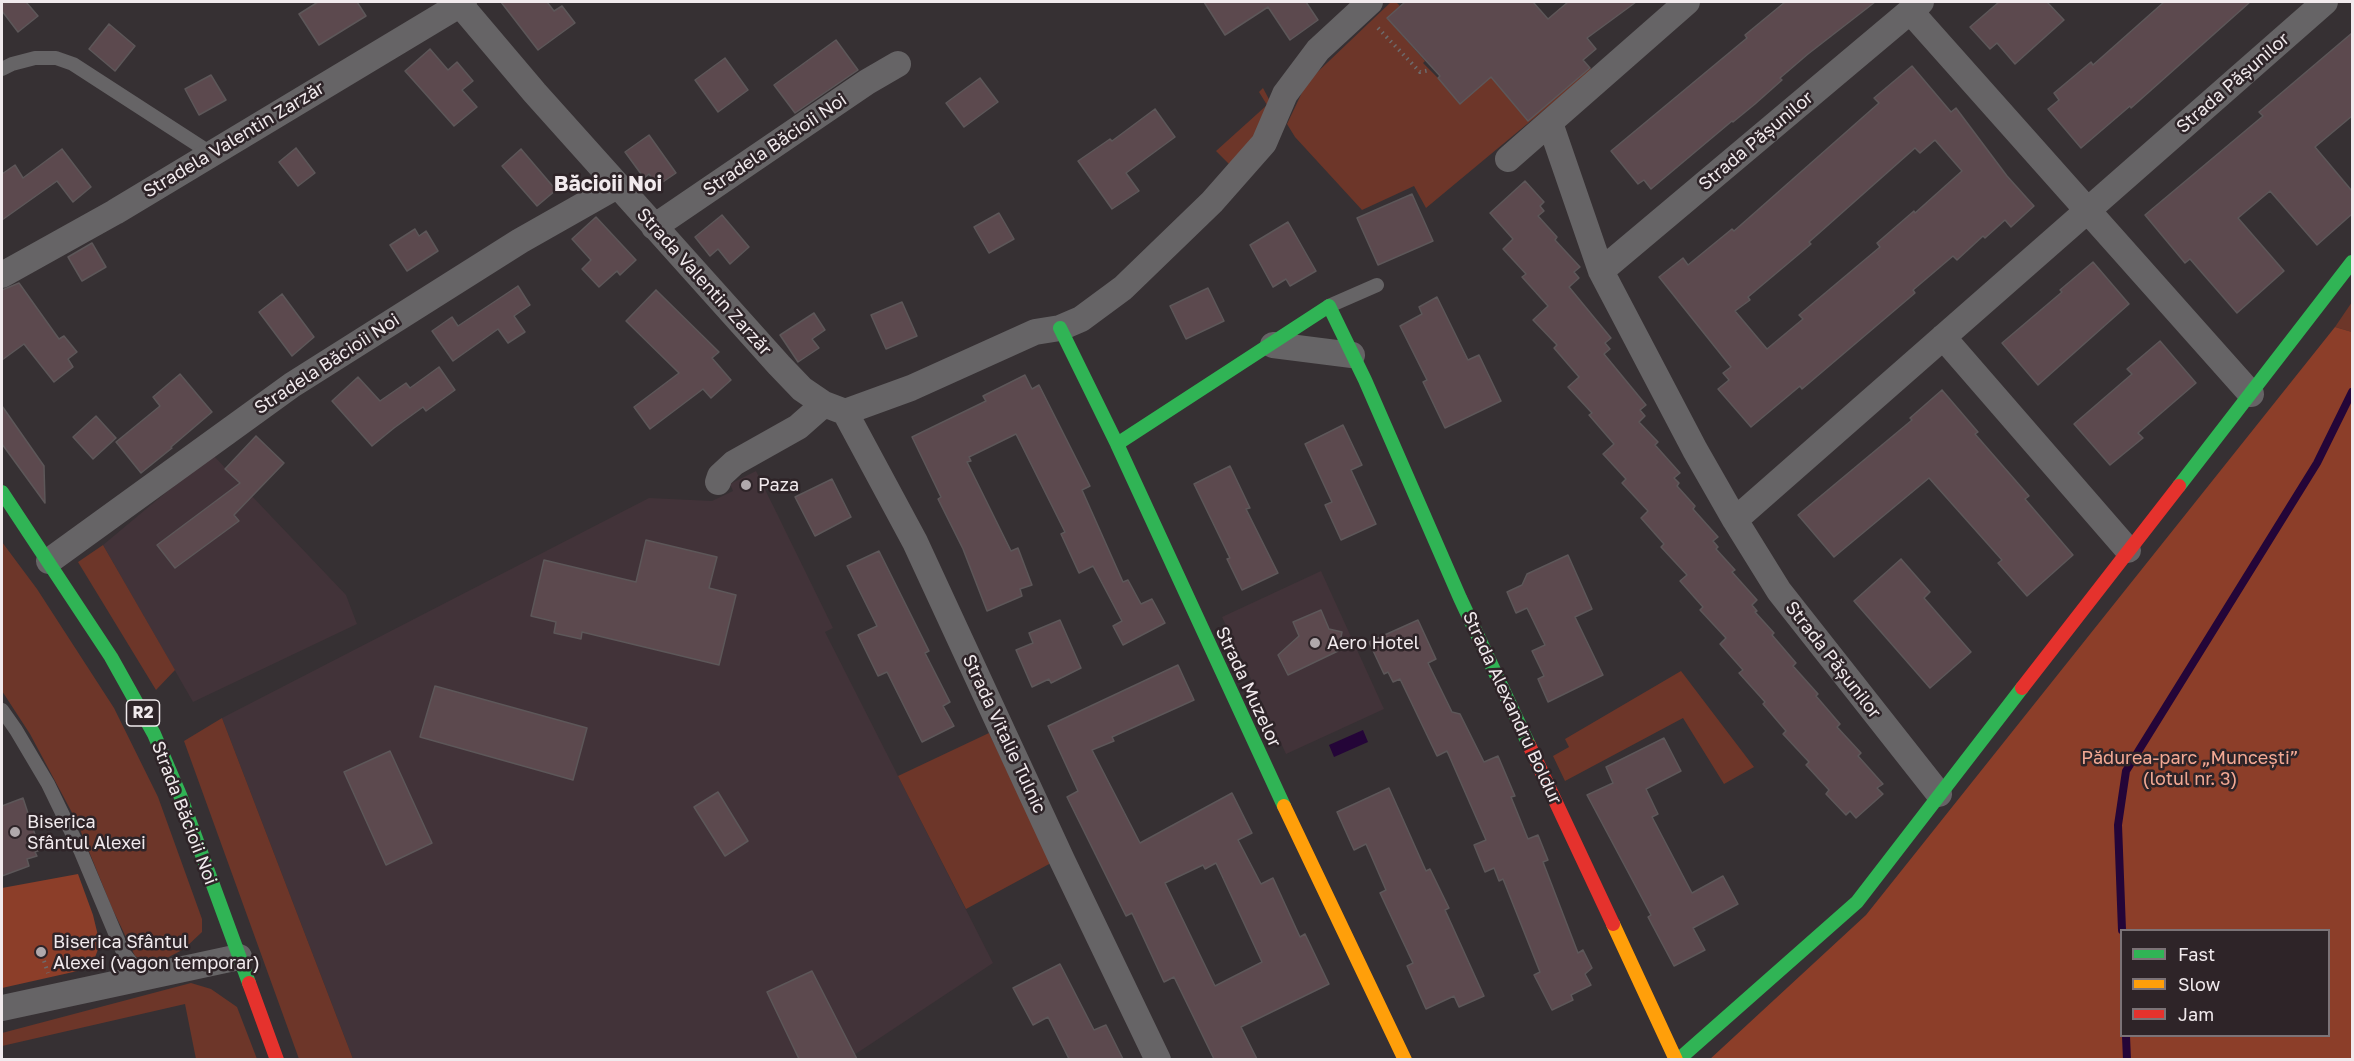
<!DOCTYPE html>
<meta charset="utf-8">
<style>
body{margin:0}
#map{position:relative;width:2354px;height:1061px;overflow:hidden;background:#363033;font-family:"Golos Text",sans-serif}
canvas{display:block}
.frame{position:absolute;inset:0;border:3px solid #f1eaed;pointer-events:none}
.legend{position:absolute;left:2120px;top:929px;width:210px;height:108px;box-sizing:border-box;background:#2e2428;border:2px solid #7c7377;margin:0;padding:8px 10px;list-style:none;font-size:18px;color:#f1eaed}
.legend li{display:flex;align-items:center;gap:12px;height:30px}
.legend b{width:30px;border:2px solid #7c7377}
</style>
<div id="map">
<canvas width="2354" height="1061"></canvas>
<div class="frame"></div>
<ul class="legend">
<li><b style="height:8px;background:#30b455"></b>Fast</li>
<li><b style="height:8px;background:#ff9f0a"></b>Slow</li>
<li><b style="height:8px;background:#e5322d"></b>Jam</li>
</ul>
</div>
<script>
const c = document.querySelector('canvas').getContext('2d');
c.lineJoin = 'round';
function fillPath(path, color) {
  c.fillStyle = color;
  c.fill(path, 'evenodd');
}
function toPath(rows) {
  const path = new Path2D();
  for (const r of rows) {
    path.moveTo(r[0], r[1]);
    for (let i = 2; i < r.length; i += 2) path.lineTo(r[i], r[i + 1]);
  }
  return path;
}
function stroke(path, color, width, dash) {
  c.strokeStyle = color;
  c.lineWidth = width;
  c.lineCap = dash ? 'butt' : 'round';
  c.setLineDash(dash || []);
  c.stroke(path);
}
function write(font, color, halo, rows, align = 'center') {
  c.font = font + ' "Golos Text",sans-serif';
  c.lineWidth = 5;
  c.setLineDash([]);
  c.textBaseline = 'middle';
  c.strokeStyle = halo;
  c.fillStyle = color;
  for (const [text, x, y, turn = 0] of rows) {
    c.save();
    c.translate(x, y);
    c.rotate((+turn || 0) * Math.PI / 180);
    c.textAlign = isNaN(turn) ? turn : align;
    if (halo) c.strokeText(text, 0, 0);
    c.fillText(text, 0, 0);
    c.restore();
  }
}
fillPath(toPath([
 [212,454,346,595,357,624,193,702,103,545],
 [756,471,833,628,825,632,993,963,848,1059,353,1059,222,718,649,498,712,501,733,491,730,484],
 [1321,571,1384,709,1286,754,1222,617]
]), '#423339');
fillPath(toPath([
 [1391,2,1396,2,1400,6,1387,18,1425,61,1423,63,1438,78,1526,2,1533,2,1548,19,1560,8,1596,49,1583,60,1592,70,1426,208,1414,186,1362,210,1295,137,1287,124,1307,82],
 [1263,88,1272,105,1255,140,1233,168,1216,151,1267,105,1259,92],
 [2352,302,2352,332,2335,327],
 [2,542,37,589,114,708,158,797,202,919,202,932,184,949,165,959,146,961,135,956,112,908,77,822,30,734,2,691],
 [103,545,175,670,156,690,78,562],
 [1681,671,1754,767,1724,784,1683,718,1565,781,1553,756,1569,747,1565,739],
 [222,718,353,1059,299,1059,184,741],
 [989,733,1051,863,966,909,898,776],
 [191,983,211,989,237,1007,257,1059,196,1059,185,1004,2,1046,2,1033]
]), '#6d3629');
fillPath(toPath([
 [2335,327,2352,332,2352,1059,1709,1060,1866,915],
 [2122,930,2328,930,2328,1036,2122,1036],
 [78,874,93,915,100,944,91,968,2,988,2,888]
]), '#8c3e29');
fillPath(toPath([
 [1363,730,1368,742,1334,757,1329,745]
]), '#240538');
stroke(toPath([
 [2122,930,2118,825,2126,771,2317,463,2352,392],
 [2126,1036,2127,1060]
]), '#240538', 8);
const building = toPath([
 [2,2,26,2,38,16,18,32,2,11,2,2],
 [318,2,357,2,366,16,319,45,299,14,318,2],
 [501,2,547,2,554,11,562,6,575,23,538,50,501,2],
 [1204,2,1306,2,1318,20,1290,40,1268,7,1225,35,1204,2],
 [1405,2,1533,2,1548,19,1568,2,1636,2,1587,38,1596,49,1583,60,1590,68,1528,121,1491,77,1460,104,1438,78,1440,76,1387,18,1405,2],
 [1785,2,1875,2,1808,54,1780,78,1782,80,1755,104,1733,122,1732,121,1651,189,1644,180,1638,184,1611,151,1747,38,1745,35,1785,2],
 [1999,2,2047,2,2064,20,2015,64,1997,43,1990,49,1970,27,1999,2],
 [2164,2,2250,2,2131,108,2130,106,2081,148,2048,109,2059,100,2054,93,2091,62,2093,65,2164,2],
 [109,24,135,46,115,71,89,49,109,24],
 [2352,33,2352,116,2315,147,2352,191,2352,214,2317,245,2270,191,2238,218,2284,271,2237,313,2190,259,2185,263,2145,215,2263,116,2259,112,2352,33],
 [836,40,858,70,795,113,774,85,836,40],
 [430,49,448,70,457,62,473,81,462,90,477,107,454,126,405,71,430,49],
 [725,58,748,90,718,112,695,80,725,58],
 [1912,66,1951,112,1956,108,2007,176,2034,206,2011,227,2005,220,1985,238,1983,236,1957,260,1953,256,1913,290,1915,293,1802,389,1800,386,1751,427,1718,389,1729,380,1723,373,1731,367,1659,277,1683,258,1688,265,1732,229,1734,231,1879,103,1874,98,1912,66],
 [1935,140,1962,171,1915,213,1914,211,1877,243,1880,247,1799,315,1803,319,1767,349,1735,311,1750,300,1748,297,1811,244,1809,242,1915,148,1920,153,1935,140],
 [211,75,226,100,199,115,185,89,211,75],
 [980,78,998,102,964,127,946,103,980,78],
 [1155,109,1175,137,1126,173,1139,191,1112,209,1078,161,1110,139,1112,141,1155,109],
 [649,135,676,173,657,186,649,174,644,178,625,152,649,135],
 [296,148,315,173,298,186,279,162,296,148],
 [62,149,91,187,73,202,57,181,2,220,2,174,15,165,23,178,62,149],
 [521,149,556,190,537,206,502,166,521,149],
 [1525,181,1544,202,1540,206,1544,211,1538,216,1557,237,1555,240,1580,267,1574,272,1579,278,1569,287,1611,338,1605,343,1610,349,1604,354,1646,405,1640,410,1645,416,1639,422,1658,442,1655,445,1680,473,1674,478,1679,483,1677,486,1695,506,1693,509,1718,537,1713,541,1718,547,1716,549,1735,570,1732,572,1757,600,1752,605,1757,611,1755,612,1774,633,1772,635,1796,663,1793,666,1818,694,1816,696,1840,724,1837,727,1861,753,1858,756,1883,784,1877,788,1883,794,1856,818,1850,811,1846,815,1826,794,1829,790,1806,765,1809,762,1783,734,1786,731,1763,704,1765,702,1739,673,1743,670,1720,644,1726,638,1700,610,1703,607,1680,581,1687,575,1661,547,1664,544,1641,518,1648,511,1622,483,1626,479,1603,454,1614,444,1589,415,1592,413,1568,387,1579,377,1554,348,1557,345,1533,320,1548,306,1522,277,1526,274,1503,249,1513,239,1490,213,1525,181],
 [1412,194,1433,241,1378,265,1357,218,1412,194],
 [999,213,1014,239,989,253,974,227,999,213],
 [722,215,749,247,730,264,718,249,710,256,695,237,722,215],
 [596,217,636,260,620,275,617,271,599,287,582,269,591,260,572,239,596,217],
 [1288,222,1316,271,1290,286,1286,279,1273,287,1250,245,1288,222],
 [415,229,419,236,426,231,438,251,407,271,390,245,415,229],
 [92,243,106,267,82,281,68,257,92,243],
 [2093,262,2129,304,2038,385,2002,343,2062,292,2060,290,2093,262],
 [19,283,59,339,64,336,77,352,68,359,73,367,54,382,24,344,2,360,2,290,19,283],
 [518,286,530,305,514,316,525,332,508,343,498,329,453,361,432,331,452,317,458,326,518,286],
 [1208,288,1224,321,1186,339,1170,306,1208,288],
 [656,290,719,352,712,358,731,380,711,398,703,389,650,429,634,407,679,373,626,321,656,290],
 [282,294,314,337,292,356,259,312,282,294],
 [1437,297,1468,360,1479,355,1501,401,1445,428,1423,382,1427,380,1400,326,1422,314,1419,307,1437,297],
 [902,302,917,336,886,349,871,315,902,302],
 [814,313,825,330,812,339,819,348,798,362,780,335,814,313],
 [2160,341,2196,383,2138,433,2143,438,2110,465,2074,424,2132,374,2127,369,2160,341],
 [439,367,455,390,426,411,423,407,394,428,372,446,332,401,358,377,380,401,406,383,410,388,439,367],
 [180,374,212,412,171,447,172,448,141,473,116,442,160,406,153,397,180,374],
 [1025,375,1032,389,1039,385,1090,486,1082,490,1123,582,1128,580,1141,604,1152,599,1165,623,1123,645,1113,626,1122,621,1093,566,1079,573,1061,534,1065,532,1016,434,969,457,971,461,967,462,1011,551,1018,548,1032,585,1020,589,1022,596,987,611,963,549,938,499,941,497,912,437,986,401,983,396,1025,375],
 [1942,390,1978,432,1975,434,2029,496,2025,499,2073,555,2027,596,1998,563,2002,560,1929,478,1834,557,1798,515,1912,420,1910,418,1942,390],
 [2,406,44,466,45,503,2,444,2,406],
 [96,416,116,438,93,459,73,437,96,416],
 [1343,425,1362,465,1351,470,1376,524,1341,540,1325,505,1332,502,1305,444,1343,425],
 [256,436,284,463,234,515,239,521,175,568,157,545,240,483,225,469,256,436],
 [1230,466,1250,508,1246,509,1278,573,1242,590,1227,559,1230,558,1194,484,1230,466],
 [832,479,851,517,815,536,795,497,832,479],
 [646,540,717,557,709,588,736,595,719,665,582,632,581,639,554,633,556,622,531,616,544,560,636,582,646,540],
 [879,551,929,651,925,653,950,702,943,706,954,726,922,742,887,672,878,676,858,635,877,626,847,566,879,551],
 [1568,555,1592,609,1575,617,1603,675,1548,702,1538,679,1544,676,1532,651,1545,645,1527,608,1516,613,1507,592,1522,585,1527,574,1568,555],
 [1901,559,1930,592,1924,598,1971,652,1930,688,1854,601,1901,559],
 [1321,610,1329,629,1342,632,1338,651,1288,675,1278,655,1299,636,1293,622,1321,610],
 [1060,620,1081,668,1051,683,1049,679,1032,687,1016,650,1033,643,1029,633,1060,620],
 [1418,620,1436,659,1428,663,1452,712,1460,714,1484,762,1498,756,1515,796,1511,797,1528,839,1538,835,1548,860,1543,862,1578,953,1583,950,1592,968,1585,974,1591,985,1571,995,1573,1000,1552,1010,1534,975,1540,972,1503,879,1499,881,1494,868,1485,872,1474,845,1486,840,1447,751,1437,756,1400,679,1393,682,1388,672,1384,674,1369,642,1418,620],
 [1178,665,1194,700,1112,737,1114,741,1092,750,1140,843,1232,793,1252,833,1238,840,1261,884,1273,878,1300,937,1305,934,1329,984,1241,1027,1257,1059,1214,1059,1174,977,1164,982,1132,913,1126,916,1067,797,1078,791,1048,726,1178,665],
 [1216,863,1262,962,1215,986,1165,883,1203,865,1205,869,1216,863],
 [435,686,587,728,573,780,420,737,435,686],
 [1664,738,1681,771,1646,789,1658,814,1652,817,1692,893,1723,876,1738,904,1693,928,1705,950,1674,966,1648,917,1651,915,1587,795,1613,783,1606,767,1664,738],
 [390,751,432,843,386,865,344,772,390,751],
 [1389,788,1426,871,1430,869,1449,908,1445,910,1484,996,1459,1007,1454,996,1426,1009,1407,966,1413,963,1380,893,1386,890,1366,844,1354,850,1337,812,1389,788],
 [718,792,748,841,725,856,694,807,718,792],
 [23,798,40,850,35,852,37,856,27,859,29,866,2,876,2,806,23,798],
 [1060,964,1094,1030,1106,1025,1123,1059,1069,1059,1048,1017,1033,1025,1013,988,1060,964],
 [812,971,857,1059,799,1059,767,992,812,971]
]);
fillPath(building, '#5c494e');
stroke(building, '#5d5759', 1.5);
stroke(toPath([
 [1378,28,1420,72,1430,70],
 [44,961,48,973]
]), '#6d6b6c', 4, [1.5, 4.5]);
stroke(toPath([
 [2,69,12,64,35,58,56,58,73,64,212,154],
 [1329,306,1377,285],
 [2,710,16,730,48,784,81,852,123,952,143,977]
]), '#666466', 14);
stroke(toPath([
 [458,2,535,93,779,365,802,389,824,404,845,412],
 [1910,11,2251,394],
 [1550,123,1601,271,1695,450,1735,520,1779,591,1939,794],
 [1508,159,1687,2],
 [654,227,867,82,898,64],
 [1601,271,1921,2],
 [2,275,115,212,464,2],
 [1943,337,2128,550],
 [1273,345,1352,355],
 [845,412,915,542,1062,860,1158,1060],
 [845,412,911,388,1035,332,1060,328,1081,319,1123,288,1212,202,1264,143,1285,94,1318,50,1370,2],
 [718,482,720,476,734,463,798,427,824,404],
 [1735,520,2325,2],
 [49,561,292,385,520,241,617,186],
 [2,1008,239,957]
]), '#666466', 26);
stroke(toPath([
 [1060,328,1117,444,1284,806],
 [1117,444,1329,306,1365,380,1460,598,1529,745],
 [2179,486,2352,262],
 [2,492,111,657,154,734,180,795,249,983],
 [1678,1060,1857,902,2022,688]
]), '#30b455', 14);
stroke(toPath([
 [1284,806,1405,1060],
 [1613,924,1676,1060]
]), '#ff9f0a', 14);
stroke(toPath([
 [2022,688,2179,486],
 [1529,745,1613,924],
 [249,983,277,1060]
]), '#e5322d', 14);
for (const [x, y, r, color] of [
 [746,485,6,"#b0a9ac"],
 [1315,643,6,"#b0a9ac"],
 [15,832,6,"#b0a9ac"],
 [41,952,6,"#b0a9ac"]
]) {
  const dot = new Path2D();
  dot.arc(x, y, r, 0, 2 * Math.PI);
  c.fillStyle = color;
  c.fill(dot);
  stroke(dot, '#2e2428', 2);
}
for (const [x, y, w] of [
 [143,713,33]
]) {
  const box = new Path2D();
  box.roundRect(x - w / 2, y - 13, w, 26, 4.5);
  c.fillStyle = '#2e2428';
  c.fill(box);
  stroke(box, '#f1eaed', 1.5);
}
write('bold 16px', '#f1eaed', null, [
 ["R2",143,713]
]);
write('18px', '#f1eaed', '#2e2428', [
 ["Strada Pășunilor",2233,83,-41],
 ["Stradela Valentin Zarzăr",234,140,-31],
 ["Strada Pășunilor",1756,141,-40],
 ["Stradela Băcioii Noi",775,145,-34],
 ["Strada Valentin Zarzăr",704,282,48],
 ["Stradela Băcioii Noi",327,364,-33],
 ["Strada Pășunilor",1833,660,52],
 ["Strada Muzelor",1248,687,65],
 ["Strada Alexandru Boldur",1512,708,65],
 ["Strada Vitalie Tulnic",1004,734,65],
 ["Strada Băcioii Noi",184,813,69]
]);
write('18px', '#f1eaed', '#2e2428', [
 ["Paza",758,485],
 ["Aero Hotel",1327,643],
 ["Biserica",27,822],
 ["Sfântul Alexei",27,843],
 ["Biserica Sfântul",53,942],
 ["Alexei (vagon temporar)",53,963]
], 'left');
write('18px', '#f3a994', '#2e2428', [
 ["Pădurea-parc „Muncești”",2190,758],
 ["(lotul nr. 3)",2190,779]
]);
write('bold 21px', '#f1eaed', '#2e2428', [
 ["Băcioii Noi",608,184]
]);
</script>
